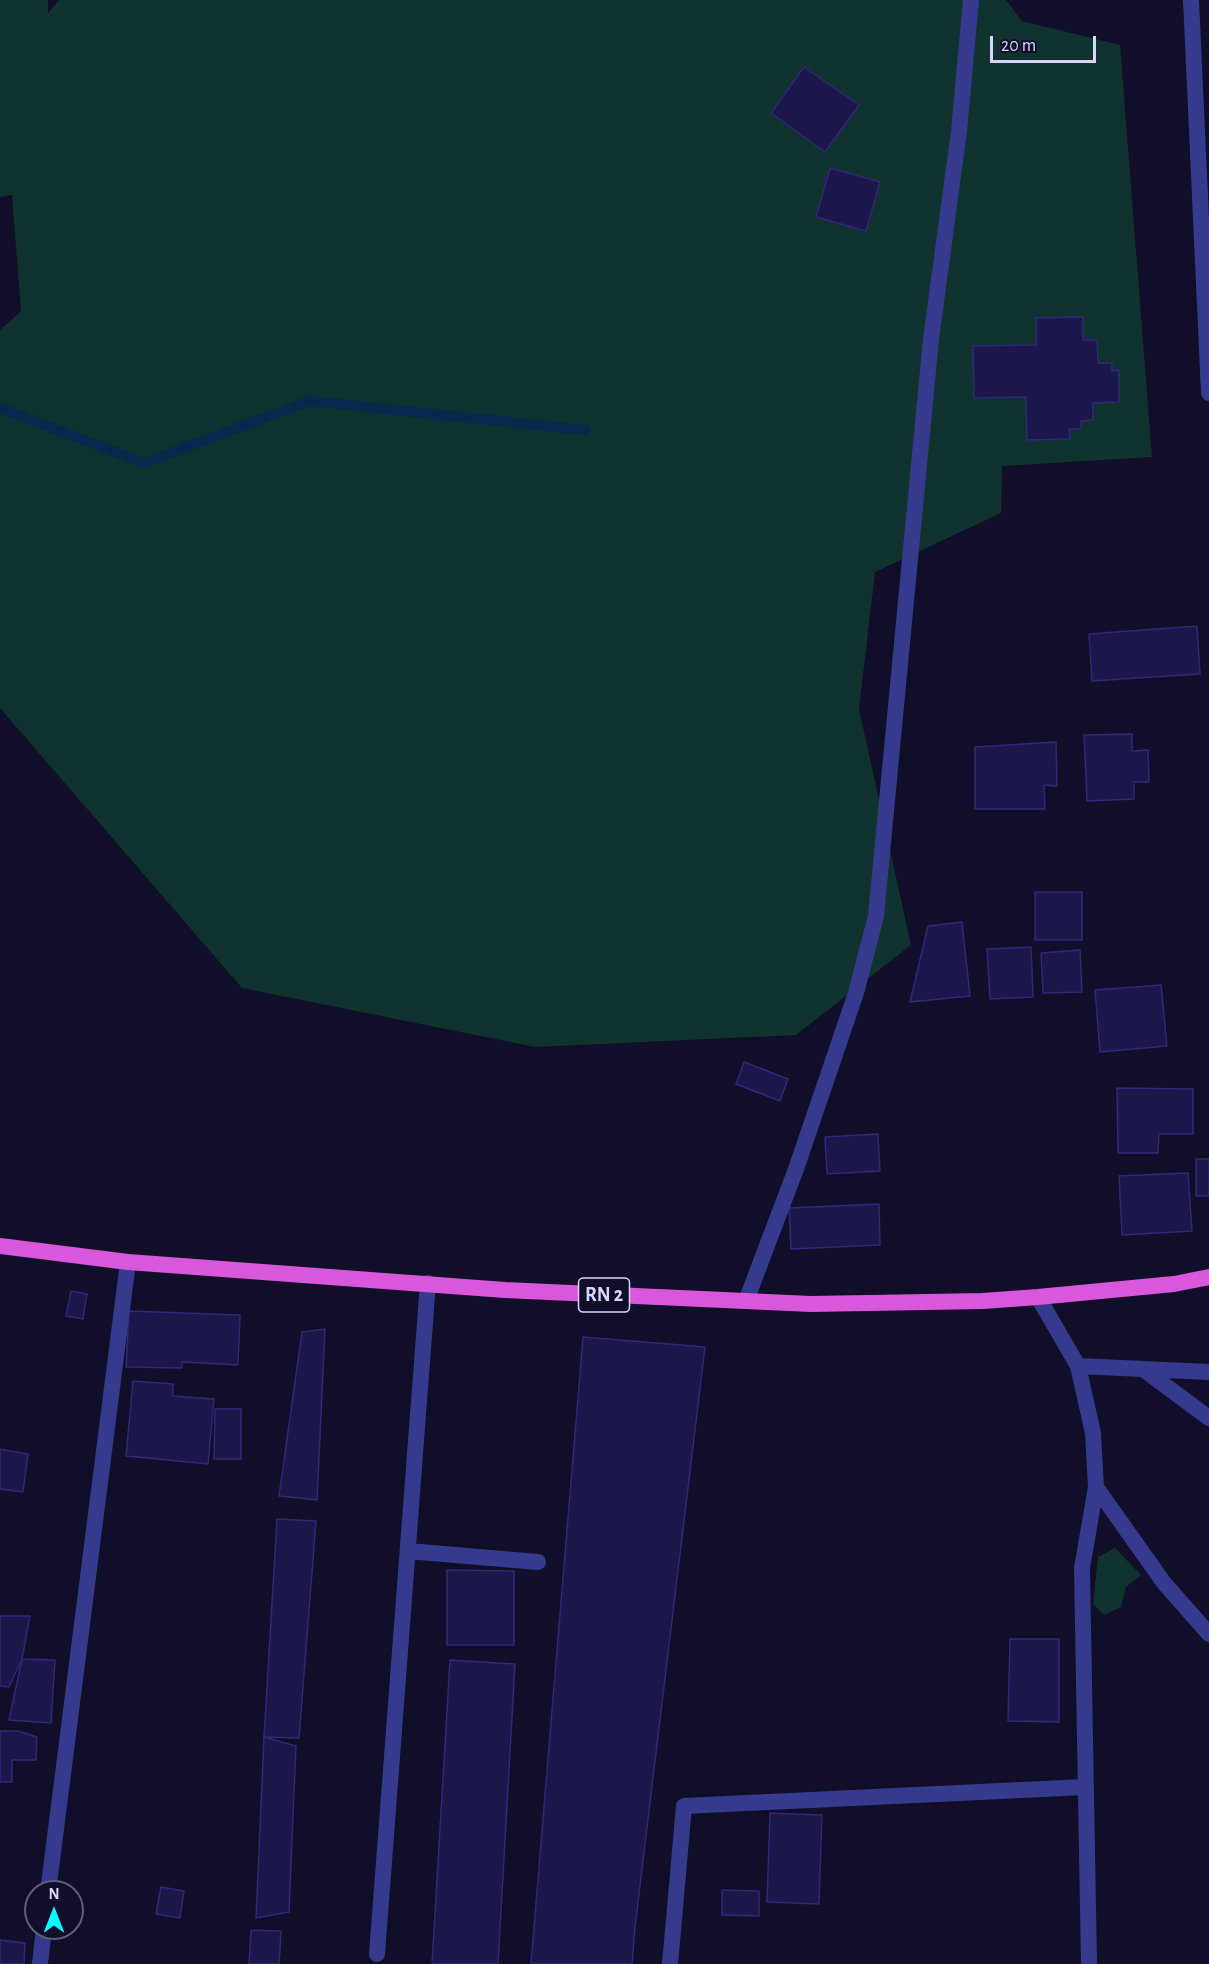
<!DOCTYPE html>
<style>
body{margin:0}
#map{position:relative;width:1209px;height:1964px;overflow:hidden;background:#100e29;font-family:"Alegreya Sans",sans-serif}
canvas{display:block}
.north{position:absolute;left:24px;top:1880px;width:60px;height:60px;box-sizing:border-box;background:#100e29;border:2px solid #5f5e7f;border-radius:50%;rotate:0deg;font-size:16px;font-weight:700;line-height:24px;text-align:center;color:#d6d6ff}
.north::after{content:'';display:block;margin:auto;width:21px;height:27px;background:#02ffff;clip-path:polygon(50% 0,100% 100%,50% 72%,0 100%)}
.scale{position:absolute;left:990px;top:36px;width:106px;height:27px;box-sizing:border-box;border:3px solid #d6d6ff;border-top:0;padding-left:8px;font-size:18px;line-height:21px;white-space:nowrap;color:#d6d6ff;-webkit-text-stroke:4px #100e29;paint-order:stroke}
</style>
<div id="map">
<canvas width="1209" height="1964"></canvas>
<div class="north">N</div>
<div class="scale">20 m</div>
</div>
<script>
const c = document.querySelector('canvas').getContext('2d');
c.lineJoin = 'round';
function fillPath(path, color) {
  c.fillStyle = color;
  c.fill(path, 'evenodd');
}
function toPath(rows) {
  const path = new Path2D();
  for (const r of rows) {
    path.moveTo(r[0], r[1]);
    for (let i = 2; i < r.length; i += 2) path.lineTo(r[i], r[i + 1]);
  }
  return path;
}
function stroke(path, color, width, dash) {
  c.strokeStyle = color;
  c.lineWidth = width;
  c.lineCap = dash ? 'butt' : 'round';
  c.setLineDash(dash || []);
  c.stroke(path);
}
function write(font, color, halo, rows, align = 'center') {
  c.font = font + ' "Alegreya Sans",sans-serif';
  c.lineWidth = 4.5;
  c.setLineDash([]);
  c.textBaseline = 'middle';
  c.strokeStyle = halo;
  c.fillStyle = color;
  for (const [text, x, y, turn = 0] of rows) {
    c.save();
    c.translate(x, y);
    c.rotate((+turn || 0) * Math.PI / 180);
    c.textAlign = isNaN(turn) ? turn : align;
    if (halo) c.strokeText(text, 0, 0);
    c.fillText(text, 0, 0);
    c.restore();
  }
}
fillPath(toPath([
 [0,0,48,0,48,13,59,0,1006,0,1022,21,1120,45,1152,457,1002,466,1001,513,875,572,859,709,911,945,796,1035,535,1047,242,988,0,708,0,330,21,311,12,195,0,197],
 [1115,1548,1141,1575,1126,1587,1121,1607,1104,1615,1093,1604,1098,1557]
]), '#10332f');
stroke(toPath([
 [0,408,144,463,309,401,585,430]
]), '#08284e', 10);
const building = toPath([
 [804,67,859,105,825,152,771,113,804,67],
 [830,168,880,182,866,231,816,217,830,168],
 [1083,317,1083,340,1097,340,1098,363,1112,363,1112,371,1119,370,1119,402,1093,403,1093,420,1081,421,1081,429,1069,429,1070,439,1027,440,1026,397,974,398,973,346,1036,345,1036,318,1083,317],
 [1197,626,1200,674,1092,681,1089,634,1197,626],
 [1132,734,1132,751,1148,750,1149,782,1134,782,1134,799,1087,801,1084,735,1132,734],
 [1056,742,1057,786,1044,785,1045,809,975,809,975,747,1056,742],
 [1035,892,1082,892,1082,940,1035,940,1035,892],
 [962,922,970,996,910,1002,928,926,962,922],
 [1031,947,1033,997,990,999,987,949,1031,947],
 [1080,950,1082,992,1043,993,1041,953,1080,950],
 [1161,985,1167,1046,1100,1052,1095,990,1161,985],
 [744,1062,788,1079,780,1101,736,1084,744,1062],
 [1117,1088,1193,1089,1193,1134,1159,1134,1158,1153,1118,1153,1117,1088],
 [878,1134,880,1171,827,1174,825,1137,878,1134],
 [1196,1159,1209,1159,1209,1196,1196,1196,1196,1159],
 [1188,1173,1192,1231,1122,1235,1119,1176,1188,1173],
 [879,1204,880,1245,791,1249,789,1208,879,1204],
 [71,1291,87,1294,83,1319,66,1316,71,1291],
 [129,1311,240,1315,238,1365,182,1362,182,1368,126,1367,129,1311],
 [325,1329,317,1500,279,1496,302,1332,325,1329],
 [583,1337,705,1347,635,1927,632,1964,531,1964,583,1337],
 [133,1381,173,1384,173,1396,214,1399,208,1464,126,1456,133,1381],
 [215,1409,241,1409,241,1459,214,1459,215,1409],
 [0,1449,28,1454,23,1492,0,1489,0,1449],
 [277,1519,316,1521,299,1738,264,1737,277,1519],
 [447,1570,514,1571,514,1645,447,1645,447,1570],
 [0,1616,30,1616,22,1659,9,1687,0,1686,0,1616],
 [1010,1639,1059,1639,1059,1722,1008,1721,1010,1639],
 [22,1659,55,1660,51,1723,9,1720,22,1659],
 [450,1660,515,1664,498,1964,432,1964,450,1660],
 [0,1731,18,1731,37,1737,36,1760,12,1760,12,1782,0,1782,0,1731],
 [264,1737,296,1746,289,1912,256,1918,264,1737],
 [770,1813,822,1815,819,1904,767,1902,770,1813],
 [161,1887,184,1891,180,1918,156,1914,161,1887],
 [722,1890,759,1891,759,1916,722,1915,722,1890],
 [251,1930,281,1931,279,1964,249,1964,251,1930],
 [0,1940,25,1943,24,1964,0,1964,0,1940]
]);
fillPath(building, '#1d184c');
stroke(building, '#302879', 1.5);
stroke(toPath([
 [408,1551,538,1562],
 [377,1954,428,1283]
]), '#353a8c', 16);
stroke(toPath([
 [1191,0,1209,393],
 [1038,1297,1078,1366,1093,1433,1096,1487,1082,1568,1089,1964],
 [746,1301,796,1169,856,993,876,916,931,339,959,131,971,0],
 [1078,1366,1209,1372],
 [1143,1369,1209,1418],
 [1096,1487,1164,1583,1209,1634],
 [48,1892,128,1262],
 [40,1964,44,1928],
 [670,1964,684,1806,1085,1787]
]), '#353a8c', 16);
stroke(toPath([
 [0,1246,128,1262,505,1290,811,1304,983,1301,1038,1297,1174,1284,1209,1277]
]), '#d857da', 16);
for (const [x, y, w] of [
 [604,1295,51]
]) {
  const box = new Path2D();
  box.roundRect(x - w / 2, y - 17, w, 34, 4.5);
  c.fillStyle = '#100e29';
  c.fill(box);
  stroke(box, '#d6d6ff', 1.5);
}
write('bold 20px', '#d6d6ff', null, [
 ["RN 2",604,1295]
]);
</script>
